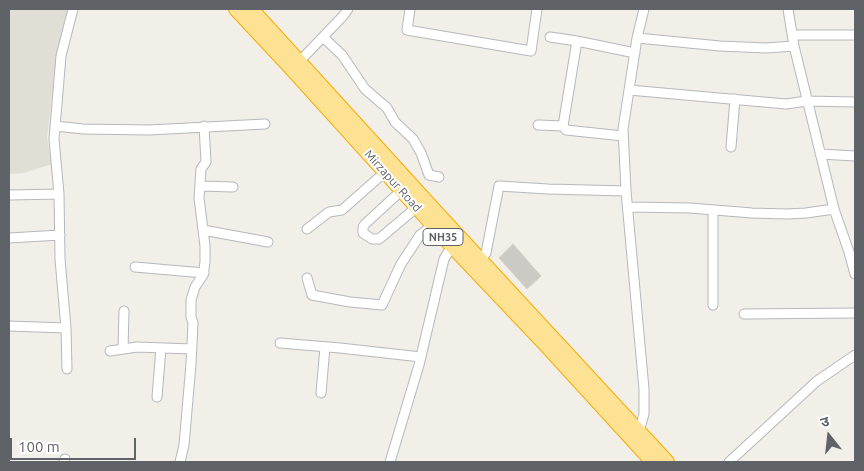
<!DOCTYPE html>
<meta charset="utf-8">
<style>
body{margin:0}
#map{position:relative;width:864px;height:471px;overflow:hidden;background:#f1efe8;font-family:Ubuntu,"Noto Sans Devanagari",sans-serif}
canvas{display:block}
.frame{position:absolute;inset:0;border:10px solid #5f6368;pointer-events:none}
.north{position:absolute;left:804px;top:411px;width:50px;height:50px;-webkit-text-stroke:4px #fff;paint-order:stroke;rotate:344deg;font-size:14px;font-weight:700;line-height:20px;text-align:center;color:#5f6368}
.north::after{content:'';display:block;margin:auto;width:18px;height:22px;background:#5f6368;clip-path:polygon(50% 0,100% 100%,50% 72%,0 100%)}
.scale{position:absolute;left:10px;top:438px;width:126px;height:22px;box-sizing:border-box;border:2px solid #5f6368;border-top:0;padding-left:6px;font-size:15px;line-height:18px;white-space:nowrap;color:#5f6368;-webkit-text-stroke:4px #fff;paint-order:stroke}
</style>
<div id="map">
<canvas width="864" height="471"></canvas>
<div class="frame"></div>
<div class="north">उ</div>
<div class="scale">100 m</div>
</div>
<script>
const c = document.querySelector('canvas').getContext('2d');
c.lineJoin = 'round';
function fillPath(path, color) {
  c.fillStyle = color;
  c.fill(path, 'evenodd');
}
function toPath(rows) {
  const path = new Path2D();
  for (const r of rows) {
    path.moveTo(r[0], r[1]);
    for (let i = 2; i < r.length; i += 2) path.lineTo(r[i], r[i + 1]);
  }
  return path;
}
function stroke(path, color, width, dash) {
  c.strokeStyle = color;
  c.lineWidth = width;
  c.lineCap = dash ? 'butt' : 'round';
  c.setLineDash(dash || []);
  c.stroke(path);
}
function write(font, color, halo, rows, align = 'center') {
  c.font = font + ' Ubuntu,sans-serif';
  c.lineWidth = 4;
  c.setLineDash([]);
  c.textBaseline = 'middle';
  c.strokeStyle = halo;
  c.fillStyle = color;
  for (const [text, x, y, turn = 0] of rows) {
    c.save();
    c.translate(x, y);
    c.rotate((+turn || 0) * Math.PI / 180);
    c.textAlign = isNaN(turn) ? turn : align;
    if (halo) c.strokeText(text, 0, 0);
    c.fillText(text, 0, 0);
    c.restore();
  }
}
fillPath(toPath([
 [9,9,70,9,57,55,47,138,52,164,24,173,9,174]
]), '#e1ded6');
const building = toPath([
 [513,244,541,276,527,289,499,258,513,244]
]);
fillPath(building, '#cccac5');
stroke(building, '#d6d1c6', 1);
const minor = toPath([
 [410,9,407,30,531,51,537,9],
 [788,9,794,46,834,209,849,252,855,274],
 [792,35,855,35],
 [323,37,342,55,365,89,387,108,395,122,413,139,421,153,429,175,439,177],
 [550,37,577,41],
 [637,38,720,46,766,48,794,46],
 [296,65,343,16,348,9],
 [629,90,786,104,807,101,855,102],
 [538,125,563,126],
 [55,126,83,129,149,130,265,124],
 [623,136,566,130,563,126,577,41,635,53],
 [731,147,735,99],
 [820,154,855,156],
 [200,186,233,187],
 [402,190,365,224,363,227,363,233,372,239,379,239,417,207],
 [9,195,59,194],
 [628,207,690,208,752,213,787,214,806,213,834,209],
 [307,229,329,212,342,210,385,172],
 [203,230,268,242],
 [9,238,60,235],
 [476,263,486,253,499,186,548,189,626,191],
 [135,267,204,273],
 [307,278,312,295,350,302,382,305,401,264,420,235,433,225],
 [713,305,713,210],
 [744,314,855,313],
 [9,326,66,328],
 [280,343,340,348,421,357],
 [123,349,124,311],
 [110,351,137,347,192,349],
 [67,369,66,328,60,259,59,194,54,139,61,56,73,9],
 [321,393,325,347],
 [157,397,161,348],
 [638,435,644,414,644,389,626,191,623,129,637,38,644,9],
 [64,462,65,459],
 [180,462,184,445,191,364,193,323,191,317,191,300,195,287,203,275,205,262,205,246,199,198,201,169,206,162,204,126],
 [390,462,419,365,444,259,452,246],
 [729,462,817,381,855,355]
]);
const highway = toPath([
 [236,9,292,69,452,246,545,344,653,462],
 [251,9,434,210,667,462]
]);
stroke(minor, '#b5b8bc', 11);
stroke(highway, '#f9ab00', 16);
stroke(minor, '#fff', 9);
stroke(highway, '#fde293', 14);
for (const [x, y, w] of [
 [443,237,40]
]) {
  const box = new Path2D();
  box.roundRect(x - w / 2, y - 8.5, w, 17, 4);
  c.fillStyle = '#fff';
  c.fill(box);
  stroke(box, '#5f6368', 1);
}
write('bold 11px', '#5f6368', null, [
 ["NH35",443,237]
]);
write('12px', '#5f6368', '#fff', [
 ["Mirzapur Road",393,181,48]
]);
</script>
